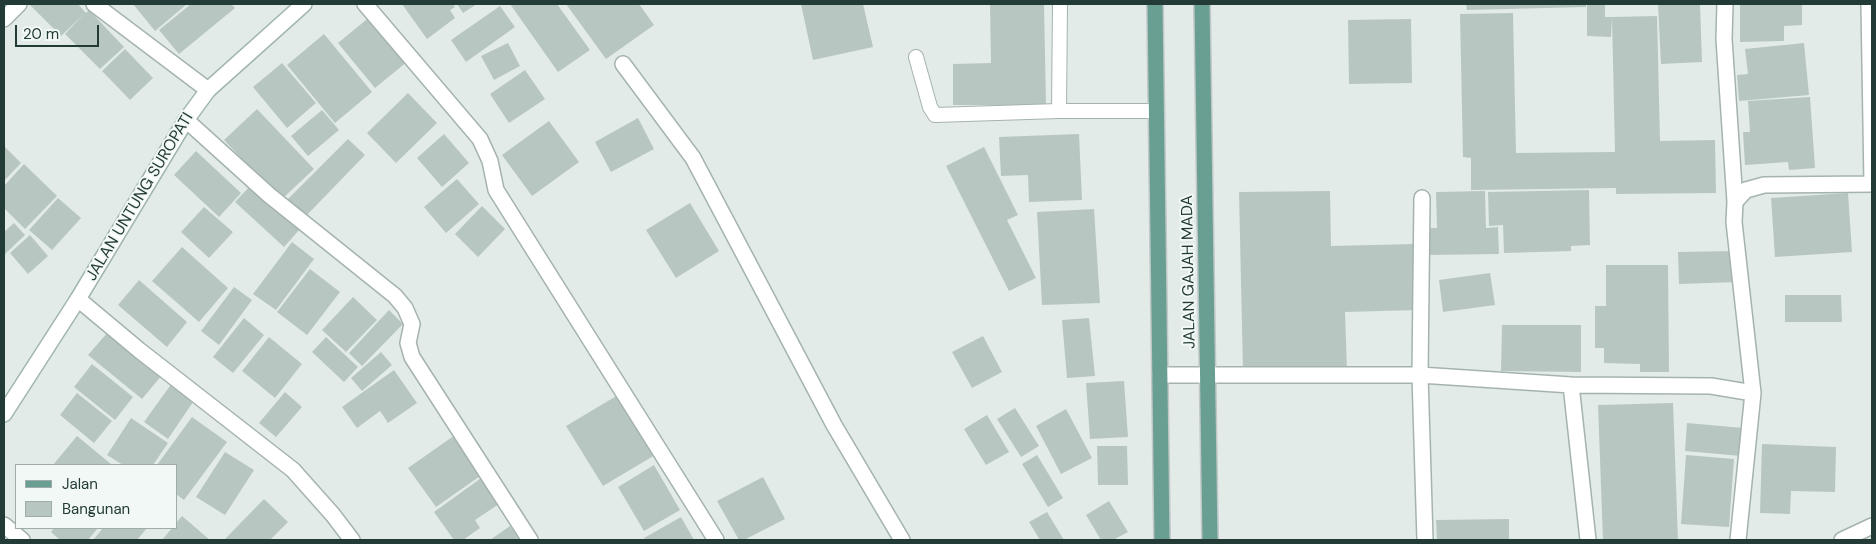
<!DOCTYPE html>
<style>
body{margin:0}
#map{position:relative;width:1876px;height:544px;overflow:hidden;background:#e2ebe8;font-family:"DM Sans",sans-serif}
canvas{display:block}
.frame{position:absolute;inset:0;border:5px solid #233b36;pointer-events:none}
.legend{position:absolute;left:15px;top:464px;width:162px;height:65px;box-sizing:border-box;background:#f2f8f5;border:1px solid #9faca9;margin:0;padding:6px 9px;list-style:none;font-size:15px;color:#233b36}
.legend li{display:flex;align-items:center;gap:10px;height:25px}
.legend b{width:25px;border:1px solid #9faca9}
.scale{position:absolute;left:15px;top:25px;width:84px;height:22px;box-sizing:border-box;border:2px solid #233b36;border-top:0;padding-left:6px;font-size:15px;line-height:18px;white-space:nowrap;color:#233b36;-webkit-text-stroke:4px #f2f8f5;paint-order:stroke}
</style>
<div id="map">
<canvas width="1876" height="544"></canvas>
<div class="frame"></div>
<ul class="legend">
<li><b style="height:6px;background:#699e93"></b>Jalan</li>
<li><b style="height:14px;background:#b8c6c1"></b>Bangunan</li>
</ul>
<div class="scale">20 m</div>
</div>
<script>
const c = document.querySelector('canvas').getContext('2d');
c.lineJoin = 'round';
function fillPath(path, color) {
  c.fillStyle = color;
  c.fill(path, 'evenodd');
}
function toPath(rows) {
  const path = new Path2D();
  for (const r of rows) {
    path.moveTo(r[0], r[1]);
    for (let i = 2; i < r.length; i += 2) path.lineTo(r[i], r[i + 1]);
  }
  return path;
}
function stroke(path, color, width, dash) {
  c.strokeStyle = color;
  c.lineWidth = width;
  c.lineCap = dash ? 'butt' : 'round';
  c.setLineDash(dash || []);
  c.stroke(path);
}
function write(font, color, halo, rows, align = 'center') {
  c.font = font + ' "DM Sans",sans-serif';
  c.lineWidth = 4;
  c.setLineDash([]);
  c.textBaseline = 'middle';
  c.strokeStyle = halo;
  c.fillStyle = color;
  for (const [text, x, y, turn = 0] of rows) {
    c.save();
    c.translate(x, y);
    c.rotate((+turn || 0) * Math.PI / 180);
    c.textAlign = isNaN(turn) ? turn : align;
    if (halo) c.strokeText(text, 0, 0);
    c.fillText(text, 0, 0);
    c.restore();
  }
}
fillPath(toPath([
 [29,4,78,4,86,13,89,10,124,47,100,69,65,34,83,15,61,36],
 [133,4,187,4,155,31],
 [191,4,231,4,235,8,179,54,159,30],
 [402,4,453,4,455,7,450,10,455,18,427,39],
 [457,4,477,4,463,13],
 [510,4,557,4,590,50,558,72],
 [566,4,639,4,654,25,606,59],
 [801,4,863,4,873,47,813,60],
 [990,4,1044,4,1046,105,953,105,953,64,991,63],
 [1466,4,1586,4,1586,7,1467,10],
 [1587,4,1605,4,1605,17,1612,17,1611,37,1587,36],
 [1658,4,1700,4,1702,62,1661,64],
 [1740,4,1802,4,1802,25,1784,26,1784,41,1740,42],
 [500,6,515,27,466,62,451,40],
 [1513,13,1516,153,1615,152,1612,17,1657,16,1660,141,1715,140,1716,193,1616,194,1616,188,1471,190,1471,158,1463,157,1460,14],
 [372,15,408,61,375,88,338,43],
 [1411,19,1412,83,1349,84,1348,20],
 [324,34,372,92,335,123,287,65],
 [508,43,520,66,494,80,481,56],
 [1804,43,1809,95,1739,101,1737,75,1748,74,1745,49],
 [125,49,153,78,130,100,102,71],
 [282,63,316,103,287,128,253,87],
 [525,70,545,99,509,123,490,94],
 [408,93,437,123,396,163,367,133],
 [1810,97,1815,168,1789,170,1788,162,1745,165,1743,132,1750,132,1748,101],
 [257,109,314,169,281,200,224,140],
 [322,110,339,130,308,156,291,136],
 [638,118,654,149,611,172,595,142],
 [549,121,579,162,532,196,502,155],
 [444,134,469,163,442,187,417,158],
 [1079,134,1082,200,1029,202,1028,175,1001,176,999,137],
 [348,139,365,155,305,217,287,200],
 [4,146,21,163,4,181],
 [984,147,1018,215,1007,220,1036,278,1009,291,946,166],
 [196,151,241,193,219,217,174,175],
 [24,164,57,196,25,229,4,208,4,186],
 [457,179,479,204,446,233,424,207],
 [252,184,300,229,284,247,235,202],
 [1589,190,1590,245,1571,246,1571,251,1504,253,1503,225,1489,226,1488,192],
 [1330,191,1331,246,1415,244,1417,310,1345,312,1347,370,1243,372,1239,192],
 [1485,191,1486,228,1498,227,1499,254,1428,255,1427,228,1437,228,1436,192],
 [1848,193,1852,252,1775,257,1771,198],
 [58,198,81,218,52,250,29,230],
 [690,203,719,251,676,278,646,230],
 [482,206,505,229,478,257,455,234],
 [204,207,233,232,209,258,181,232],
 [1094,209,1100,303,1042,305,1037,212],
 [14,223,25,235,4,255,4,232],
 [30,235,48,256,28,274,10,253],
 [292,242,314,259,276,310,253,294],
 [182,247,228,288,199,322,152,281],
 [1736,251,1737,282,1679,284,1678,252],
 [1606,265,1668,265,1669,372,1640,372,1640,364,1604,363,1604,348,1595,348,1595,306,1606,306],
 [310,269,340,292,307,335,277,312],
 [1490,273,1495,305,1443,312,1439,280],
 [139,280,187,322,167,347,118,305],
 [234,287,252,300,219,345,201,331],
 [1785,295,1841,295,1842,322,1785,322],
 [353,297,377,320,346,352,322,330],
 [389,310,403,324,362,366,349,353],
 [244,318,264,335,233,373,213,357],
 [1089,318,1095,376,1067,378,1062,320],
 [1502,325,1581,325,1581,372,1501,371],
 [108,332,162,375,142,399,88,355],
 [983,336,1002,372,972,388,952,352],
 [269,337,302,364,275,398,242,371],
 [326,337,358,367,344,382,312,352],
 [381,352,392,365,362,391,351,378],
 [92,364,133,397,115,420,74,387],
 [394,370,417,403,388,423,380,411,357,428,342,407],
 [1124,381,1128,437,1090,439,1086,383],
 [172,383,195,399,168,439,144,422],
 [285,392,302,407,276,437,259,423],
 [77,393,112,421,94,443,60,415],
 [618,395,655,455,603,486,566,426],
 [1673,403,1678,540,1603,540,1598,405],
 [1015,408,1039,446,1021,457,997,419],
 [1066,409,1092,458,1061,474,1036,426],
 [987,415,1009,452,986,465,964,429],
 [192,417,227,442,184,500,176,494,176,465,157,465],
 [131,418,168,443,153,465,123,465,107,455],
 [1687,423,1743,428,1741,456,1685,451],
 [455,435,483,474,436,507,408,468],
 [77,436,111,464,110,465,53,465],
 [1762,444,1836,447,1835,492,1791,491,1790,514,1760,513],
 [1097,446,1127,446,1128,485,1098,485],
 [225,452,254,470,225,515,196,497],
 [1037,455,1063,498,1048,507,1022,464],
 [1686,455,1734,459,1729,527,1681,524],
 [654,465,680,510,644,531,618,487],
 [484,476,502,502,475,520,480,528,463,540,454,540,434,512],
 [763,477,785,519,744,540,739,540,717,501],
 [264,499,288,522,270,540,224,540],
 [1109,501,1128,532,1113,540,1101,540,1086,515],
 [1047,512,1064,540,1040,540,1029,522],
 [182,516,210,540,162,540,172,528,176,528,176,523],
 [681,517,694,540,645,540,644,538],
 [1509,519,1509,540,1437,540,1436,520],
 [510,526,520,540,490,540],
 [54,528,98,528,88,540,60,540,51,532],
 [103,528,147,528,137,540,93,540]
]), '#b8c6c1');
const lane = toPath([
 [916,57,930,107,935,115,1059,111,1156,111],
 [1059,111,1060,4]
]);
const street = toPath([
 [94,4,208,90],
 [365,4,480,139,490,161,496,190,716,540],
 [1725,4,1724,39,1735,202],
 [1869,4,1872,184],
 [4,19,19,4],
 [623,64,693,158,834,425,902,540],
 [186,120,269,195,395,296,405,308,412,324,408,343,412,357,530,540],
 [1422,198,1420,375,1425,540],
 [78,299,139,350,293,470,333,515,352,540],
 [1160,375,1420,375,1571,385,1711,386,1753,393,1734,222,1735,202,1746,190,1764,185,1872,184],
 [1571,385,1588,540],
 [4,525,22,540],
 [1738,540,1753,393],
 [1842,540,1872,526]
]);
const secondary = toPath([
 [4,414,78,299,186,120,208,90,304,4]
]);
const primary = toPath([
 [1155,4,1162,540],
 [1202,4,1210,540]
]);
stroke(lane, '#a5b3af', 16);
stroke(street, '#a5b3af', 18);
stroke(secondary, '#a1b6b0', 18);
stroke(primary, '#c1c8c7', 18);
stroke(lane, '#fff', 14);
stroke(street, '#fff', 15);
stroke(secondary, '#fff', 15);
stroke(primary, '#699e93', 15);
write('16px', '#233b36', '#f2f8f5', [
 ["JALAN UNTUNG SUROPATI",140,197,-59],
 ["JALAN GAJAH MADA",1189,272,-91]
]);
</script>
